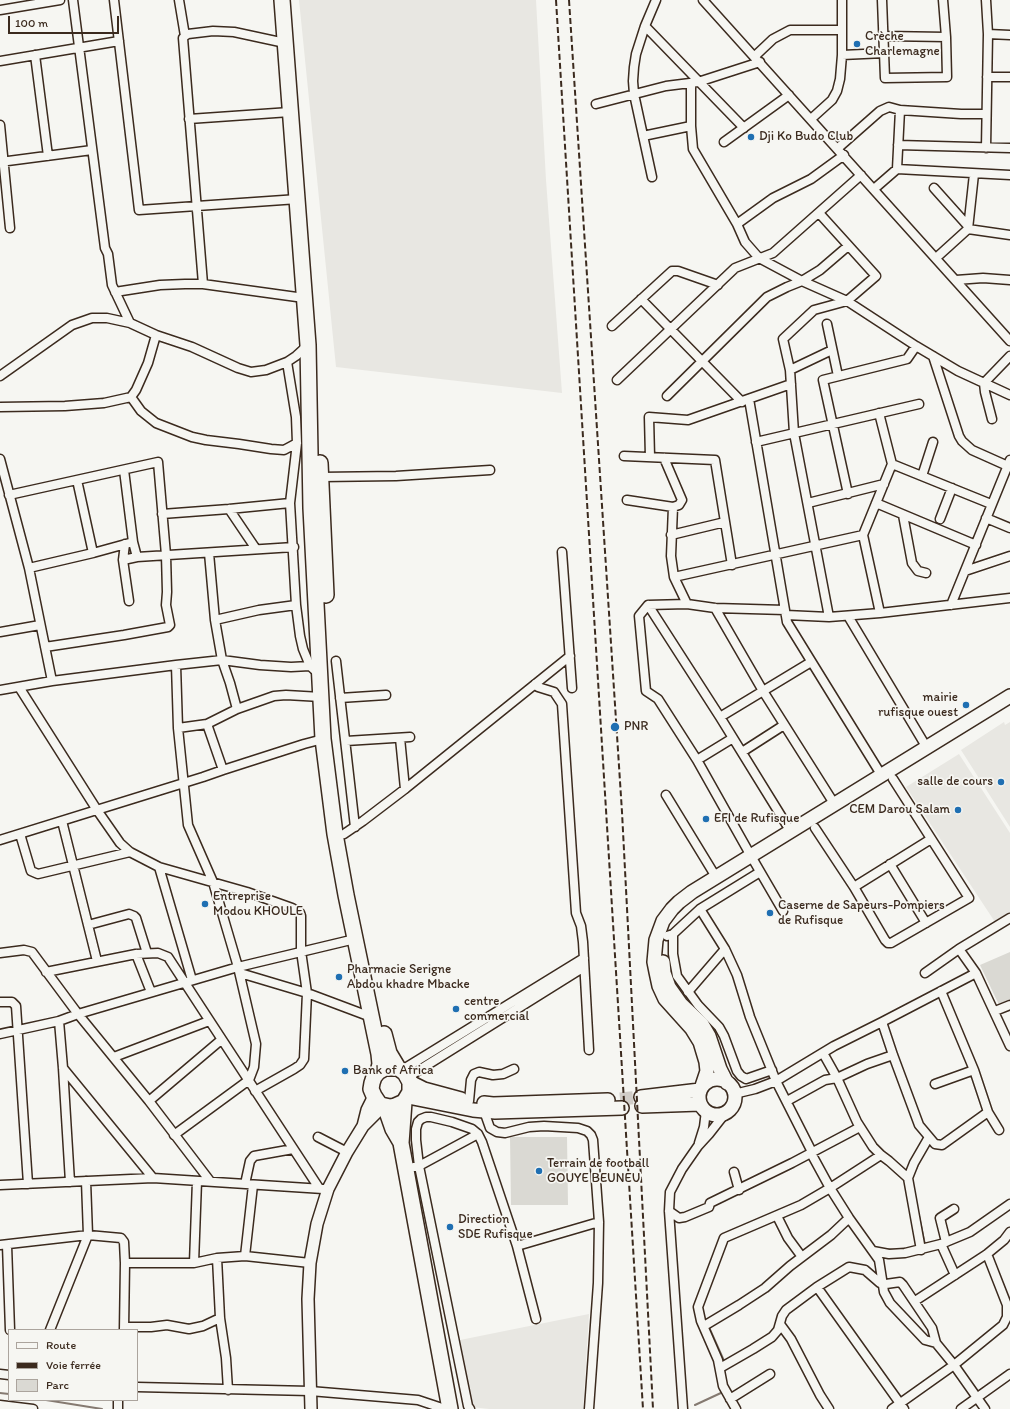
<!DOCTYPE html>
<meta charset="utf-8">
<style>
body{margin:0}
#map{position:relative;width:1010px;height:1409px;overflow:hidden;background:#f6f6f2;font-family:Itim,sans-serif}
canvas{display:block}
.legend{position:absolute;left:8px;top:1329px;width:130px;height:72px;box-sizing:border-box;background:#f6f6f2;border:1px solid #aba49d;margin:0;padding:5px 7px;list-style:none;font-size:12px;color:#3b2a1e}
.legend li{display:flex;align-items:center;gap:8px;height:20px}
.legend b{width:20px;border:1px solid #aba49d}
.scale{position:absolute;left:8px;top:16px;width:111px;height:18px;box-sizing:border-box;border:2px solid #3b2a1e;border-top:0;padding-left:5px;font-size:12px;line-height:14px;white-space:nowrap;color:#3b2a1e;-webkit-text-stroke:3px #f6f6f2;paint-order:stroke}
</style>
<div id="map">
<canvas width="1010" height="1409"></canvas>
<ul class="legend">
<li><b style="height:5px;background:#f6f6f2"></b>Route</li>
<li><b style="height:5px;background:#3b2a1e"></b>Voie ferrée</li>
<li><b style="height:11px;background:#dad9d3"></b>Parc</li>
</ul>
<div class="scale">100 m</div>
</div>
<script>
const c = document.querySelector('canvas').getContext('2d');
c.lineJoin = 'round';
function fillPath(path, color) {
  c.fillStyle = color;
  c.fill(path, 'evenodd');
}
function toPath(rows) {
  const path = new Path2D();
  for (const r of rows) {
    if (r.length === 3) {
      path.moveTo(r[0] + r[2], r[1]);
      path.arc(r[0], r[1], r[2], 0, 2 * Math.PI);
      continue;
    }
    path.moveTo(r[0], r[1]);
    for (let i = 2; i < r.length; i += 2) path.lineTo(r[i], r[i + 1]);
  }
  return path;
}
function stroke(path, color, width, dash) {
  c.strokeStyle = color;
  c.lineWidth = width;
  c.lineCap = dash ? 'butt' : 'round';
  c.setLineDash(dash || []);
  c.stroke(path);
}
function write(font, color, halo, rows, align = 'center') {
  c.font = font + ' Itim,sans-serif';
  c.lineWidth = 3.5;
  c.setLineDash([]);
  c.textBaseline = 'middle';
  c.strokeStyle = halo;
  c.fillStyle = color;
  for (const [text, x, y, turn = 0] of rows) {
    c.save();
    c.translate(x, y);
    c.rotate((+turn || 0) * Math.PI / 180);
    c.textAlign = isNaN(turn) ? turn : align;
    if (halo) c.strokeText(text, 0, 0);
    c.fillText(text, 0, 0);
    c.restore();
  }
}
fillPath(toPath([
 [299,0,536,0,546,180,562,393,336,367],
 [1004,722,1005,725,1010,722,1010,827,961,750],
 [959,754,1010,833,1010,913,995,922,906,787],
 [589,1314,583,1409,489,1409,472,1407,460,1340]
]), '#e8e7e2');
fillPath(toPath([
 [1010,952,1010,1006,1001,1009,980,965],
 [510,1137,567,1137,568,1205,511,1205]
]), '#dad9d3');
stroke(toPath([
 [914,1170,916,1169,920,1160],
 [919,1216,925,1245],
 [882,1249,898,1250],
 [708,1325,725,1363],
 [725,1367,725,1377],
 [0,1393,9,1394],
 [46,1400,102,1409],
 [695,1405,723,1392]
]), '#857a71', 2);
stroke(toPath([
 [620,1099,641,1097]
]), '#d1cdc8', 13, [13, 6]);
const street = toPath([
 [73,0,105,248,108,254,112,285,130,323],
 [114,0,139,210,298,199],
 [179,0,185,36,183,38,203,284],
 [656,0,645,26,744,128],
 [703,0,1010,341],
 [882,0,885,78,947,77,946,37,943,0],
 [0,10,60,0],
 [645,26,636,54,634,67,633,81,634,94,652,177],
 [988,34,1010,35],
 [185,36,188,34,213,31,234,32,285,43],
 [884,36,946,37],
 [35,55,48,156],
 [842,55,885,53],
 [755,56,773,39,790,30,842,30],
 [0,61,119,41],
 [987,77,1010,77],
 [691,83,691,126,693,149,737,224,745,242,759,258,802,281,847,301,916,346,958,371,1010,395],
 [596,104,666,86,698,82,760,62],
 [900,110,961,114,986,114],
 [189,119,290,112],
 [811,119,832,100,837,91,840,79,842,55,842,0],
 [0,125,10,228],
 [643,136,691,126],
 [724,142,789,95],
 [898,145,1010,148],
 [838,148,880,111,889,107,900,110,897,169],
 [986,148,988,34,986,0],
 [0,162,92,150],
 [934,188,968,226],
 [874,189,897,169,1010,175],
 [819,213,876,276,847,301,814,310,783,339,790,370,794,433,829,617],
 [737,224,773,198,811,179,844,155],
 [968,229,1010,235],
 [936,258,968,229,974,174],
 [956,280,983,278,1010,280],
 [115,292,160,285,185,284,203,284,304,298],
 [641,299,742,402],
 [827,324,838,376],
 [612,326,672,271,678,271,718,285],
 [933,356,959,436,962,441,972,450,1010,467],
 [287,362,296,417,297,443,290,503,296,605,300,636,303,649,310,666,320,675],
 [790,370,832,350],
 [0,376,72,325,92,318,107,318,130,323,156,335,192,347,238,368,251,372,266,370,287,362,296,356,308,345],
 [617,380,735,268,773,253,861,175],
 [667,396,767,297,787,287,802,281,820,270,848,246],
 [131,397,141,411,156,423,192,437,206,440,239,444,271,449,284,450,297,443],
 [749,399,787,622,882,776],
 [0,407,65,406,104,403,131,397,136,390,148,363,156,335],
 [879,413,892,464,863,535,880,613],
 [992,419,985,392,984,383,1010,356],
 [756,442,919,404],
 [624,456,715,460,732,565],
 [650,457,649,417,688,420,791,384],
 [0,459,29,568,52,681],
 [892,464,991,504],
 [124,470,133,542,137,557],
 [922,476,933,442],
 [321,477,396,476,490,470],
 [77,480,93,553],
 [848,494,823,380,907,359,916,346],
 [9,495,158,462,166,555,167,592,166,605,170,625,168,627,124,635,45,647],
 [627,500,673,507,679,505,682,500,664,458],
 [808,503,884,484],
 [876,503,976,545],
 [673,507,671,556,674,577,687,604],
 [229,509,256,549],
 [162,514,229,509,290,503],
 [903,515,912,563,918,571,926,573],
 [986,518,1010,528],
 [940,519,952,488],
 [671,535,725,522],
 [125,544,123,560,129,601],
 [562,552,572,688],
 [209,553,215,620,222,660,230,683,237,709,207,724,223,770],
 [123,560,137,557,294,547],
 [29,568,93,553,133,542],
 [965,571,1010,556],
 [674,577,863,535],
 [648,605,720,717,791,832],
 [951,605,1010,460],
 [715,608,763,691,835,805],
 [786,615,829,617,880,613,1010,598],
 [848,616,927,748],
 [215,620,259,610,296,605],
 [0,632,40,625],
 [336,661,355,827],
 [535,684,538,687,554,692,562,704,576,913,581,926,583,942,589,1050],
 [19,687,97,810,120,843,130,852,159,867,247,892,292,908,300,913,301,916,301,951,307,993,304,1059,300,1065,294,1069,255,1091],
 [0,690,52,681,176,665,222,660,260,665,291,667,310,666],
 [340,698,386,695],
 [237,709,274,696,286,695,321,697],
 [720,717,811,662],
 [178,728,207,724],
 [400,738,405,789],
 [346,741,410,737],
 [742,752,784,725],
 [697,760,733,738],
 [666,795,716,877],
 [62,821,97,961],
 [815,828,854,887,885,940,888,943,891,943,969,898,893,779],
 [20,834,31,871,38,874,130,852],
 [344,834,363,821,405,789,570,656],
 [0,840,203,777,223,770,304,744,323,739],
 [890,864,926,923],
 [159,867,192,980],
 [854,887,931,839],
 [700,909,725,949,737,975,750,1017,776,1081,812,1152,812,1155,830,1188,849,1218,879,1260,884,1292,890,1303,925,1340,936,1343],
 [783,911,751,856,697,760,658,699,646,691,639,616,648,605,687,604,715,608,785,610],
 [88,925,129,914,134,916,136,918,147,953],
 [673,934,673,954,677,976,698,1005,719,1027,724,1036,737,1071,741,1076,746,1079,772,1070],
 [667,936,673,934,700,909,760,872],
 [959,949,976,973,1010,1046],
 [0,953,24,950,32,952,78,1014,149,1101,210,1181],
 [136,954,151,992],
 [46,972,136,954,158,953,168,957,319,1188],
 [240,973,307,993,371,1017],
 [925,973,959,949,1010,918],
 [941,991,974,1070,988,1112,999,1130],
 [688,992,725,949],
 [0,1002,12,1002,16,1006,28,1184],
 [995,1011,1010,1005],
 [59,1021,63,1068,70,1182],
 [882,1022,893,1055,919,1125,935,1144,942,1145,988,1112],
 [0,1034,59,1021,78,1014,238,967,355,939],
 [823,1053,837,1078,857,1122,873,1147,881,1155],
 [114,1057,209,1021],
 [63,1068,153,1178],
 [402,1070,584,958],
 [408,1077,584,967],
 [935,1084,974,1070],
 [734,1094,755,1089,776,1081,834,1046,882,1022,976,973],
 [149,1101,221,1040],
 [469,1101,471,1080,474,1074,479,1072,493,1075,503,1074,514,1069],
 [787,1101,825,1080,837,1078,867,1064,893,1055],
 [484,1111,490,1128,497,1132,505,1133,529,1127,544,1126,578,1128,587,1131,591,1135,593,1140,599,1222,598,1283,589,1409],
 [174,1135,249,1080,254,1067,256,1044,238,967,213,882,188,825,178,728,176,665],
 [318,1137,347,1152],
 [699,1143,704,1127,706,1111],
 [414,1167,419,1166,478,1134],
 [734,1172,739,1190],
 [245,1184,250,1161,254,1156,293,1149],
 [0,1185,153,1178,323,1189],
 [669,1211,679,1218,685,1217,709,1207,710,1203,792,1163,860,1127],
 [777,1216,788,1238,802,1257],
 [946,1242,940,1218,954,1209],
 [941,1244,955,1275],
 [0,1245,88,1235,121,1238,124,1242,125,1263,124,1330],
 [7,1245,10,1330],
 [517,1246,599,1222],
 [921,1250,908,1178,914,1163,929,1137],
 [873,1251,889,1254,905,1253,941,1244,970,1232,1010,1204],
 [245,1256,253,1185],
 [217,1258,220,1318,226,1358,228,1390],
 [125,1263,194,1263,217,1258,245,1256,310,1263],
 [194,1263,197,1181],
 [817,1287,904,1409],
 [915,1301,987,1254,1004,1240,1010,1232],
 [780,1324,791,1339,820,1395,829,1409],
 [704,1326,739,1305,765,1288,790,1266,831,1235,849,1218],
 [125,1327,151,1327,167,1325,189,1329,203,1326,220,1318],
 [50,1330,88,1235,86,1181],
 [720,1368,753,1349,772,1337,778,1330,782,1316,786,1310,817,1287,849,1267,865,1270,880,1283,886,1284,900,1282,903,1285,932,1328,936,1343,954,1365,985,1409],
 [0,1374,9,1375],
 [137,1387,310,1391,418,1400,445,1409],
 [730,1399,770,1374],
 [0,1405,33,1409],
 [118,1409,118,1400],
 [470,1409,468,1406,419,1166,416,1140,416,1129,418,1122,421,1119,426,1117,431,1117,452,1122,472,1129,478,1134,482,1142,517,1246,536,1319],
 [683,1409,669,1211,670,1192,682,1169,698,1146,709,1134,727,1111],
 [736,1409,723,1386,718,1360,701,1321,698,1307,724,1238,801,1205,830,1188,881,1155,889,1161,908,1178],
 [892,1409,954,1365,1003,1325,1007,1317,1007,1305,987,1254],
 [961,1409,1010,1374]
]);
const secondary = toPath([
 [363,1126,367,1110,374,1096],
 [311,1409,308,1299,310,1263,317,1224,328,1189,347,1152,363,1126,379,1110,381,1105]
]);
const primary = toPath([
 [663,962,664,973,669,987,681,1004,702,1024,709,1036,720,1069,727,1083],
 [717,1097,18],
 [410,1082,424,1089,461,1099],
 [702,1086,707,1071,706,1062,700,1042,692,1029,665,999,659,986,656,972,654,962,656,940,663,921,672,909,679,902,692,892,1010,696],
 [408,1097,473,1110,495,1112,622,1108],
 [641,1097,700,1090],
 [484,1103,493,1104,608,1100],
 [642,1106,700,1104]
]);
const highway = toPath([
 [282,0,308,345,311,508,323,739,335,834,346,895,379,1054,380,1064,378,1072],
 [320,463,326,595],
 [384,1034,389,1053,398,1068],
 [404,1102,395,1106,390,1107,381,1105,378,1102,374,1096,371,1089,372,1083,374,1077,378,1072,385,1068,398,1068,405,1073,410,1082,410,1092,404,1102,401,1143,450,1409],
 [385,1106,393,1129,400,1141]
]);
stroke(street, '#3b2a1e', 11);
stroke(secondary, '#3b2a1e', 14);
stroke(primary, '#3b2a1e', 16);
stroke(highway, '#3b2a1e', 18);
stroke(street, '#f6f6f2', 8);
stroke(secondary, '#f6f6f2', 11);
stroke(primary, '#f6f6f2', 13);
stroke(highway, '#f6f6f2', 15);
stroke(toPath([
 [556,0,643,1409],
 [569,0,622,812,653,1409]
]), '#3b2a1e', 2, [6, 3]);
for (const [x, y, r, color] of [
 [857,44,4,"#1f6fb2"],
 [751,137,4,"#1f6fb2"],
 [966,705,4,"#1f6fb2"],
 [615,727,5,"#1f6fb2"],
 [1001,782,4,"#1f6fb2"],
 [958,810,4,"#1f6fb2"],
 [706,819,4,"#1f6fb2"],
 [205,904,4,"#1f6fb2"],
 [770,913,4,"#1f6fb2"],
 [339,977,4,"#1f6fb2"],
 [456,1009,4,"#1f6fb2"],
 [345,1071,4,"#1f6fb2"],
 [539,1171,4,"#1f6fb2"],
 [450,1227,4,"#1f6fb2"]
]) {
  const dot = new Path2D();
  dot.arc(x, y, r, 0, 2 * Math.PI);
  c.fillStyle = color;
  c.fill(dot);
  stroke(dot, '#f6f6f2', 1.5);
}
write('13px', '#3b2a1e', '#f6f6f2', [
 ["Crèche",865,37],
 ["Charlemagne",865,52],
 ["Dji Ko Budo Club",759,137],
 ["mairie",958,698,"right"],
 ["rufisque ouest",958,713,"right"],
 ["PNR",624,727],
 ["salle de cours",993,782,"right"],
 ["CEM Darou Salam",950,810,"right"],
 ["EFI de Rufisque",714,819],
 ["Entreprise",213,897],
 ["Modou KHOULE",213,912],
 ["Caserne de Sapeurs-Pompiers",778,906],
 ["de Rufisque",778,921],
 ["Pharmacie Serigne",347,970],
 ["Abdou khadre Mbacke",347,985],
 ["centre",464,1002],
 ["commercial",464,1017],
 ["Bank of Africa",353,1071],
 ["Terrain de football",547,1164],
 ["GOUYE BEUNEU",547,1179],
 ["Direction",458,1220],
 ["SDE Rufisque",458,1235]
], 'left');
</script>
